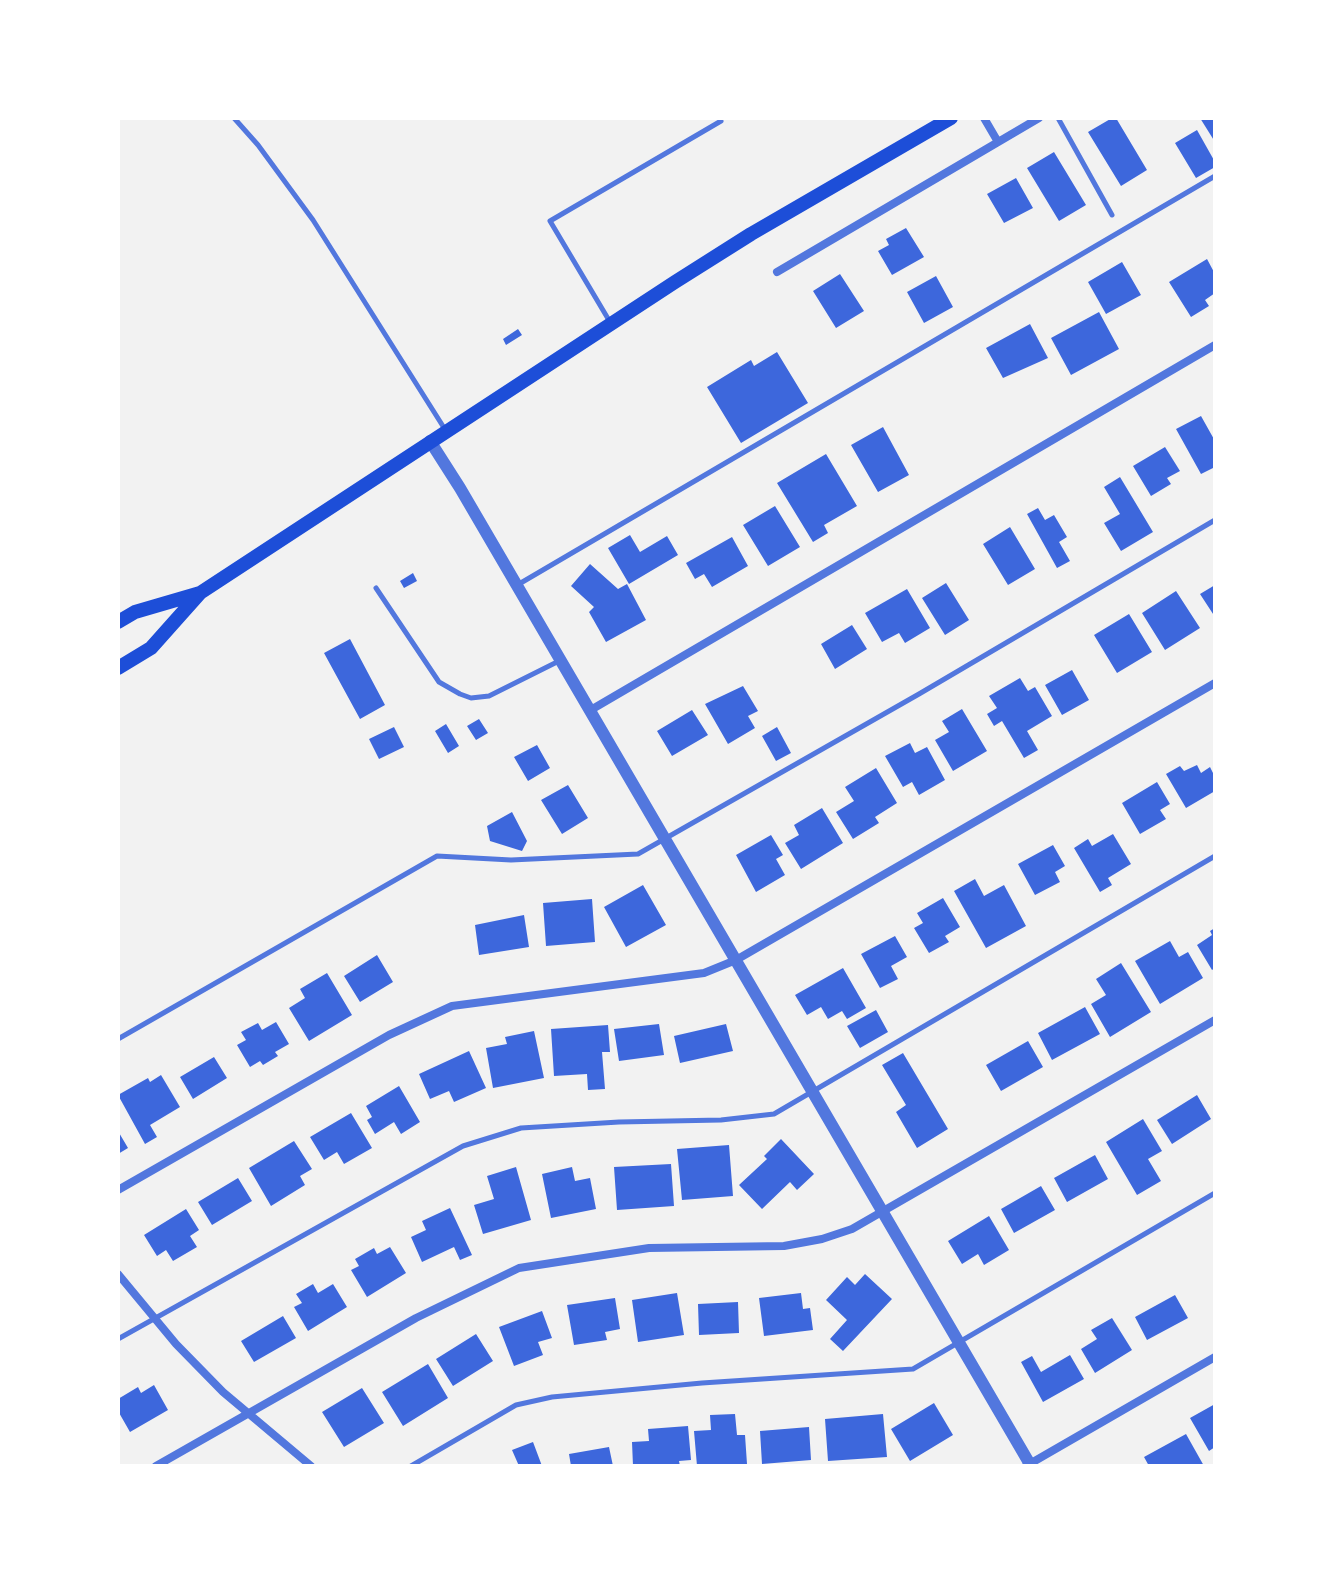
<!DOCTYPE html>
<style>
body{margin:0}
#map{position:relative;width:1333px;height:1584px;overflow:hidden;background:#f2f2f2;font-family:Jost,sans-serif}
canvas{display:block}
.frame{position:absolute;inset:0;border:120px solid #fff;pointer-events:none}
</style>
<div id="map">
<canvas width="1333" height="1584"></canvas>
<div class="frame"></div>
</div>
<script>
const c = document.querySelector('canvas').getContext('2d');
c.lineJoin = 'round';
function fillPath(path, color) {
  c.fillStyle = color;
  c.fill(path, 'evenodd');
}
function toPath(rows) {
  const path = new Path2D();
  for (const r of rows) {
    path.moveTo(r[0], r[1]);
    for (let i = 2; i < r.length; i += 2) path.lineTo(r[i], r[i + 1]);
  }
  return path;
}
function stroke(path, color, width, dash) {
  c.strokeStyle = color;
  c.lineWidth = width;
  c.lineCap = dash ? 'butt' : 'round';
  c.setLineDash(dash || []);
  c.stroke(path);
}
fillPath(toPath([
 [1112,118,1116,118,1147,170,1121,186,1088,132],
 [1200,118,1215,118,1215,142],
 [1197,130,1215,162,1215,167,1196,178,1175,143],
 [1054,152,1086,205,1059,221,1027,168],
 [1016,178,1033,208,1004,223,987,194],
 [906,228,924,257,892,275,878,251,889,245,886,239],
 [1207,259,1215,274,1215,293,1205,300,1209,306,1191,317,1169,282],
 [1122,262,1141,295,1106,314,1088,282],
 [840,274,864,311,836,328,813,291],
 [936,276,953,307,924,323,907,292],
 [1099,312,1119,349,1071,375,1051,338],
 [1030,324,1048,358,1003,378,986,348],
 [518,329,522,335,506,345,503,339],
 [777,352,808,403,741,443,707,387,751,360,754,366],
 [1201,416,1215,441,1215,467,1201,474,1176,429],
 [883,427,909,475,878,492,851,445],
 [1165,447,1180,471,1167,478,1171,484,1151,496,1133,466],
 [826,454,857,506,824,525,828,533,813,542,777,483],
 [1120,477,1153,532,1121,551,1104,523,1120,514,1104,487],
 [775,506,800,547,768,566,743,525],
 [1038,508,1045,520,1054,515,1067,537,1059,542,1070,561,1057,568,1027,514],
 [1010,527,1035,569,1008,585,983,544],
 [630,535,640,552,667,536,678,555,629,584,608,548],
 [732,537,748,566,712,587,704,574,695,579,686,563],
 [590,564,618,589,627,584,646,620,606,642,589,612,594,607,571,586],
 [413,573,417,581,404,588,400,581],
 [946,583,969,620,945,635,922,598],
 [1215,585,1215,617,1200,594],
 [907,589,930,628,905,643,899,633,882,642,865,613],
 [1176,591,1200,628,1165,650,1142,613],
 [1129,614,1152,652,1117,673,1094,635],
 [852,625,867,649,835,669,821,644],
 [350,639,385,705,360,719,324,653],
 [1072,670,1089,700,1062,715,1045,685],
 [1020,678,1028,691,1035,687,1052,716,1027,731,1038,750,1024,758,1002,721,994,726,987,714,997,708,989,696],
 [743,686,758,711,748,716,755,728,728,744,705,704],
 [962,709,987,751,953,771,935,740,949,732,942,721],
 [692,710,708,735,672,756,657,731],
 [479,719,488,733,476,740,467,726],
 [446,724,459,746,448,753,435,731],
 [394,727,404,747,379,759,369,739],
 [777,727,791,753,776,761,762,736],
 [910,743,915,753,927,747,945,780,919,795,912,782,903,787,885,756],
 [537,745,550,768,528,781,514,757],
 [1197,765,1201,773,1210,767,1215,777,1215,791,1186,808,1166,774,1180,766,1184,771],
 [876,768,897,803,875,817,879,823,853,839,836,812,854,801,845,787],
 [1157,782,1170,804,1160,810,1166,819,1140,834,1122,803],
 [568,785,588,818,562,834,541,800],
 [822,808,843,843,801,869,785,843,799,835,794,825],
 [512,812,527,841,522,851,490,841,487,826],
 [1113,834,1131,864,1108,878,1112,885,1100,892,1074,848,1088,839,1092,846],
 [771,835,783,855,776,859,785,875,756,892,736,855],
 [1053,845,1065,866,1055,872,1060,882,1035,895,1018,864],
 [975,879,984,896,1004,885,1026,926,986,948,954,891],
 [643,885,666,925,626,947,604,907],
 [943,898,960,927,945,936,949,942,929,953,914,928,923,923,917,913],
 [592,899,595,942,546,946,543,903],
 [524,915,529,947,479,955,475,925],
 [1215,928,1215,968,1212,970,1197,945,1212,935,1210,931],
 [895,936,907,957,891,966,898,979,880,988,861,954],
 [1170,941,1179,957,1188,952,1203,978,1160,1004,1135,961],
 [377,955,393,982,360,1002,344,976],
 [1121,963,1151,1012,1110,1037,1091,1004,1106,995,1096,979],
 [843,968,866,1008,847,1019,842,1011,828,1019,821,1007,807,1015,795,995],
 [327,973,352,1015,309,1041,289,1008,305,998,300,989],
 [1085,1007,1100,1034,1052,1060,1038,1033],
 [876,1010,888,1032,860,1048,847,1026],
 [276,1022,289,1044,275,1052,278,1056,263,1065,260,1061,250,1067,237,1045,246,1040,241,1032,258,1023,262,1030],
 [659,1024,664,1055,619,1061,614,1029],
 [726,1024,733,1051,680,1063,674,1036],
 [608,1025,610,1052,602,1052,605,1089,588,1090,587,1074,554,1076,551,1029],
 [534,1031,544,1078,493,1088,486,1048,507,1044,505,1037],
 [1028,1041,1043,1067,1001,1091,986,1065],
 [469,1051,486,1088,454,1102,449,1091,430,1099,419,1074],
 [903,1053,948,1129,917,1148,896,1112,906,1105,882,1065],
 [214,1057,227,1078,193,1099,180,1077],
 [161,1075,180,1107,150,1125,157,1137,145,1144,118,1095,148,1078,150,1082],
 [399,1086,420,1122,401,1134,394,1122,375,1134,367,1120,372,1117,366,1106],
 [1197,1095,1211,1119,1172,1144,1157,1120],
 [351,1113,372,1148,344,1164,337,1152,324,1160,310,1137],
 [1143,1119,1162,1151,1148,1159,1161,1181,1137,1195,1106,1142],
 [118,1131,128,1148,118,1154],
 [781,1139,814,1174,797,1190,790,1182,762,1209,739,1185,767,1159,764,1156],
 [294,1141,312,1169,300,1176,305,1185,271,1206,249,1168],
 [729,1145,733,1196,682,1200,677,1149],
 [1095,1155,1108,1179,1067,1202,1054,1178],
 [671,1164,674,1206,617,1210,614,1167],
 [516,1167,531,1220,483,1234,474,1205,494,1199,487,1176],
 [572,1167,575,1181,590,1178,596,1209,551,1218,542,1174],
 [238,1178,252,1201,212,1225,198,1202],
 [1041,1186,1055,1210,1014,1233,1001,1209],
 [450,1208,472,1255,460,1260,454,1247,422,1262,411,1237,426,1230,422,1221],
 [186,1209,199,1230,190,1236,197,1247,173,1261,166,1250,157,1256,144,1235],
 [989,1216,1009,1250,984,1265,978,1254,962,1264,948,1241],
 [390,1247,406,1273,367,1297,351,1270,359,1266,355,1259,374,1248,377,1254],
 [865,1274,892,1299,843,1351,830,1339,847,1320,826,1300,847,1277,855,1285],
 [313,1284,318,1293,333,1284,347,1307,308,1331,294,1307,302,1303,296,1294],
 [677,1293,684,1335,638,1342,632,1300],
 [801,1293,803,1309,810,1308,813,1330,764,1336,759,1298],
 [1175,1295,1188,1318,1147,1340,1135,1317],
 [615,1298,620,1329,605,1332,607,1340,574,1345,567,1305],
 [738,1302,739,1333,699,1335,698,1304],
 [542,1311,552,1338,538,1342,543,1355,514,1366,499,1327],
 [283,1316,296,1338,254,1362,241,1341],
 [1112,1318,1132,1350,1095,1373,1081,1349,1097,1339,1091,1330],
 [476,1334,493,1361,453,1386,436,1359],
 [1070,1355,1084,1379,1043,1402,1021,1362,1032,1356,1041,1372],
 [428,1364,448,1398,403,1426,382,1392],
 [154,1385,168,1410,130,1432,118,1411,118,1399,138,1387,141,1393],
 [362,1388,384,1423,344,1447,322,1412],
 [934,1403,953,1435,910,1461,891,1429],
 [1215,1404,1215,1447,1209,1451,1190,1418],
 [735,1414,737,1435,745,1435,747,1464,697,1466,694,1431,711,1430,710,1415],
 [883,1414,887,1457,828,1461,825,1419],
 [688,1426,691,1460,679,1461,680,1466,633,1466,632,1442,649,1441,648,1429],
 [809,1427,811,1460,762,1464,760,1431],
 [1186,1434,1204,1466,1149,1466,1144,1457],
 [533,1442,542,1466,519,1466,512,1450],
 [609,1447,613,1466,571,1466,569,1454]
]), '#3d67dc');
stroke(toPath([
 [234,118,258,145,313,220,446,431],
 [1058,118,1112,215],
 [610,322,550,221,721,121],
 [519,584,1215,176],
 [376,588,439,682,460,694,471,698,489,696,559,661],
 [118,1039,437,856,511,860,638,854,919,694,1215,520],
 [118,1339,463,1146,521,1128,619,1122,721,1120,774,1114,1215,856],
 [411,1466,516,1405,552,1397,702,1383,913,1369,1215,1193]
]), '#5277de', 5);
stroke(toPath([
 [984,118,998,142],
 [777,272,1039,118],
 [589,711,1215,345],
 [118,1190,389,1035,452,1006,704,973,736,960,1215,683],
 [118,1274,176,1344,223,1392,311,1466],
 [156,1466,416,1318,519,1268,649,1248,784,1246,822,1239,852,1229,1215,1020],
 [1026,1466,1215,1357]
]), '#5277de', 8);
stroke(toPath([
 [430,441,460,488,1031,1466]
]), '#5277de', 12);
stroke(toPath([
 [118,622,135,612,200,593],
 [118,668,151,648,200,593,675,282,751,234,951,118]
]), '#1d4ed8', 14);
</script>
